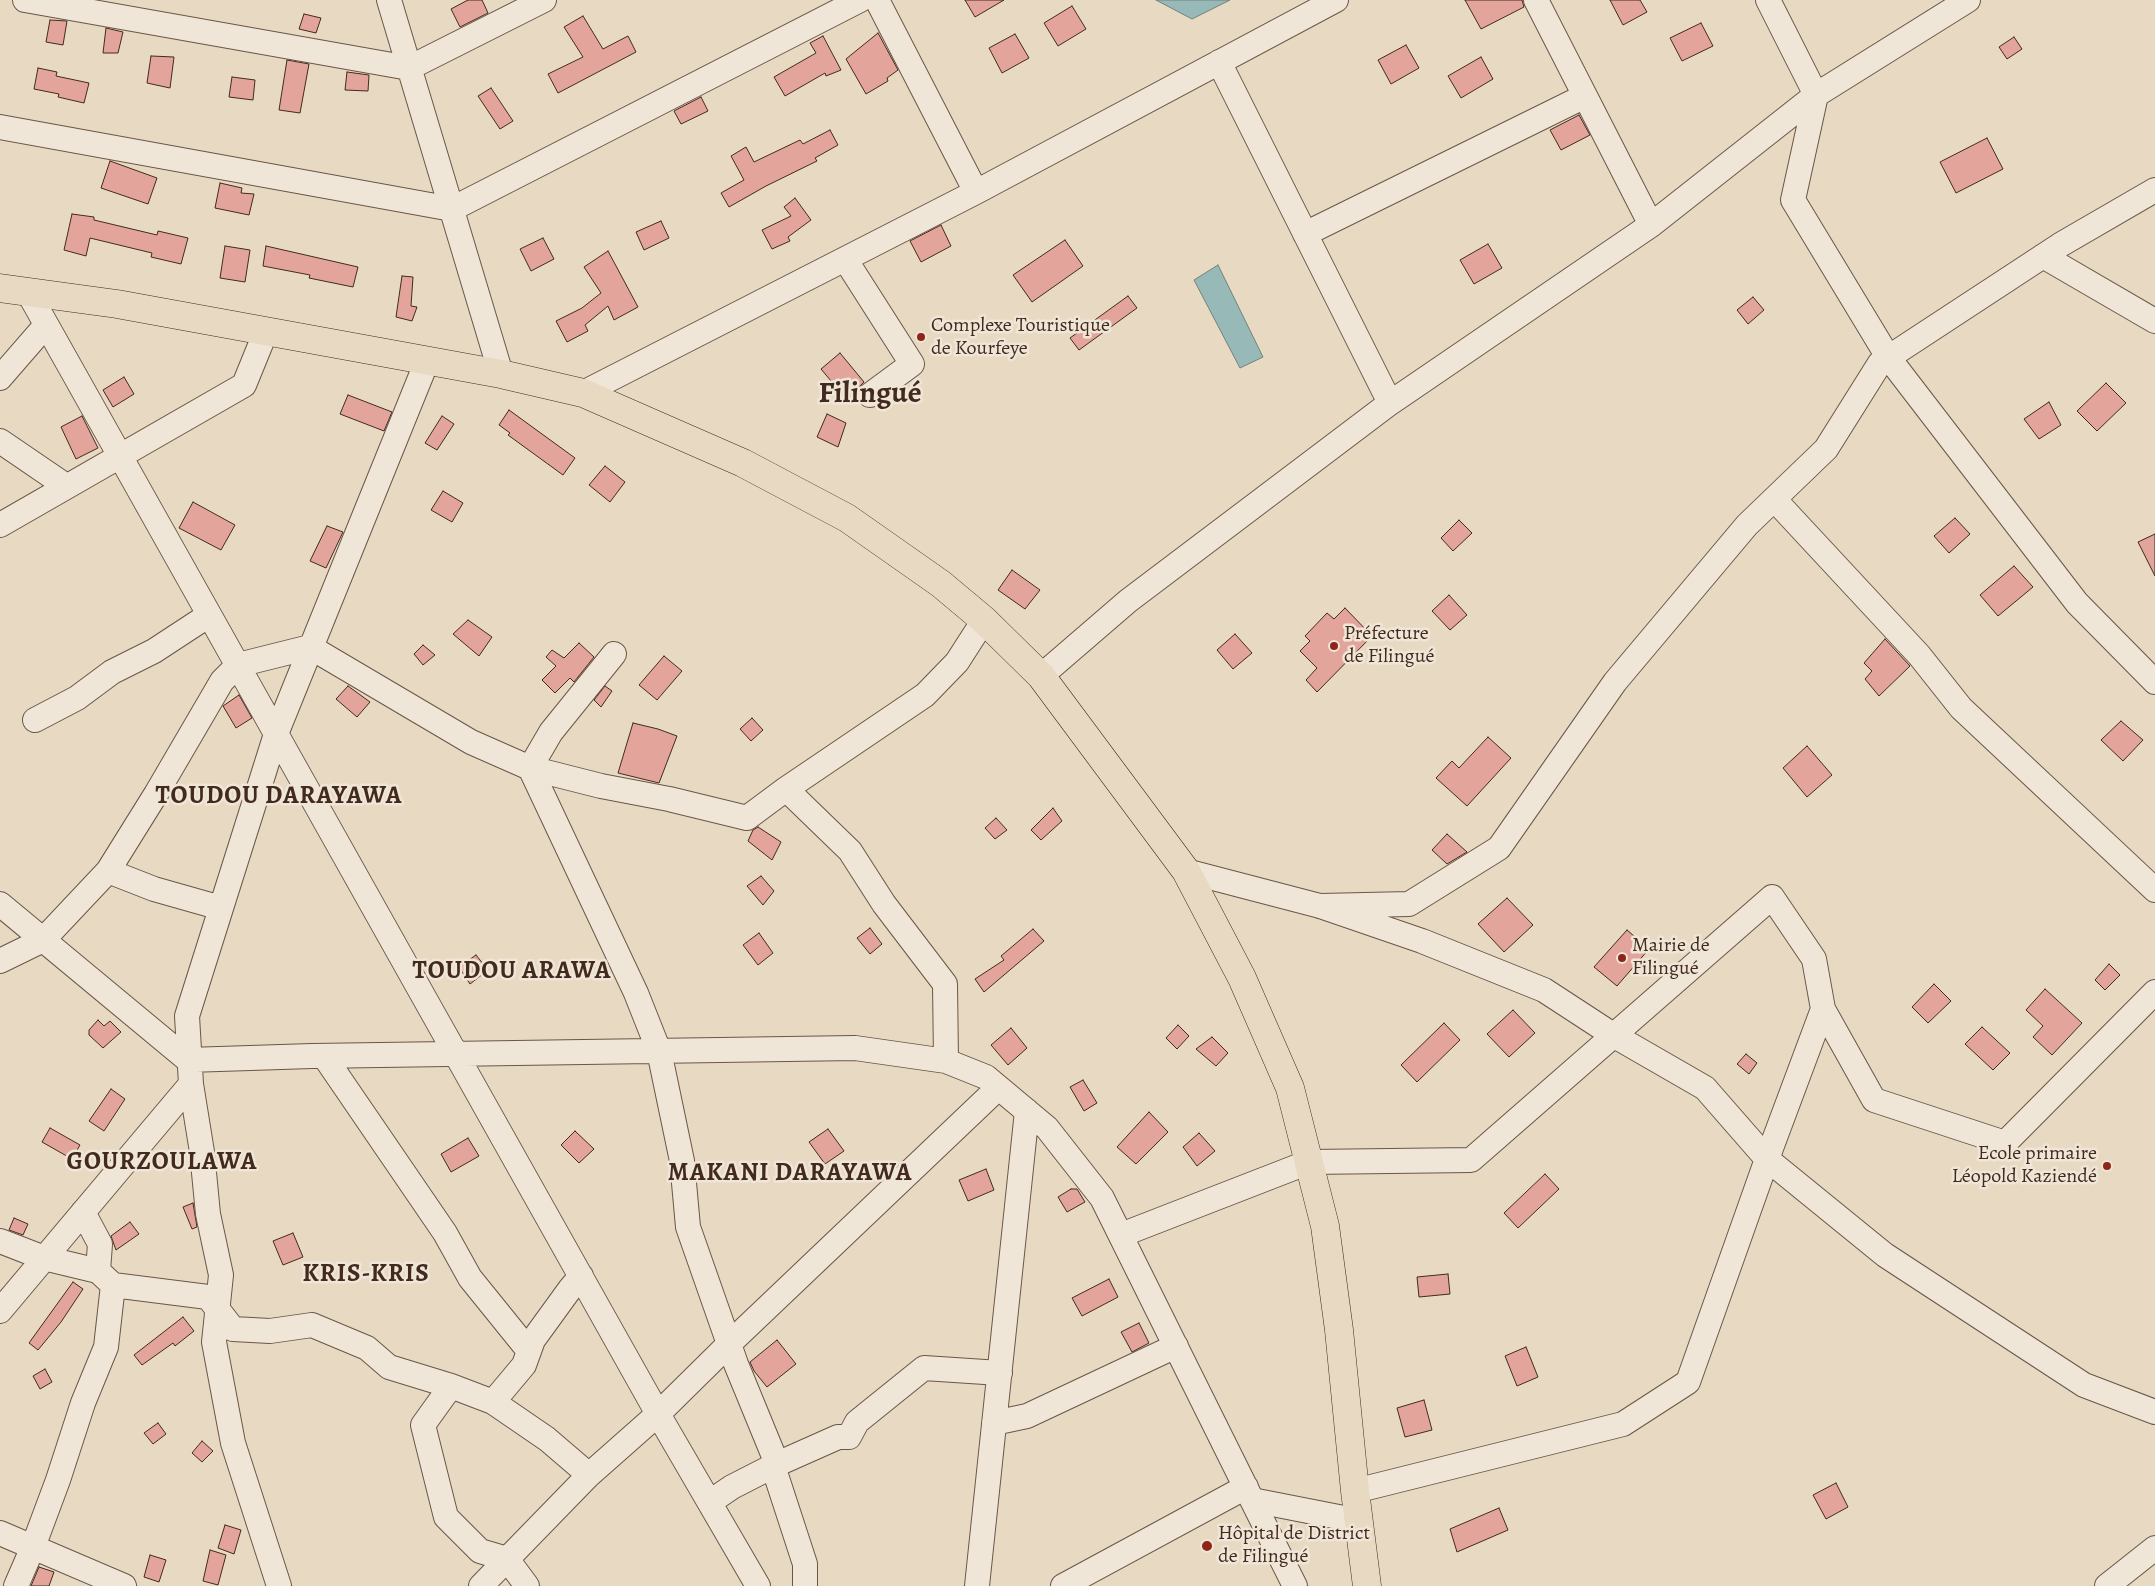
<!DOCTYPE html>
<meta charset="utf-8">
<style>
body{margin:0}
canvas{display:block;background:#e7d9c2}
</style>
<canvas width="2155" height="1586"></canvas>
<script>
const c = document.querySelector('canvas').getContext('2d');
c.lineJoin = 'round';
function fillPath(path, color) {
  c.fillStyle = color;
  c.fill(path, 'evenodd');
}
function toPath(rows) {
  const path = new Path2D();
  for (const r of rows) {
    path.moveTo(r[0], r[1]);
    for (let i = 2; i < r.length; i += 2) path.lineTo(r[i], r[i + 1]);
  }
  return path;
}
function stroke(path, color, width, dash) {
  c.strokeStyle = color;
  c.lineWidth = width;
  c.lineCap = dash ? 'butt' : 'round';
  c.setLineDash(dash || []);
  c.stroke(path);
}
function write(font, color, halo, rows, align = 'center') {
  c.font = font + ' Alegreya,serif';
  c.lineWidth = 5;
  c.setLineDash([]);
  c.textBaseline = 'middle';
  c.strokeStyle = halo;
  c.fillStyle = color;
  for (const [text, x, y, turn = 0] of rows) {
    c.save();
    c.translate(x, y);
    c.rotate((+turn || 0) * Math.PI / 180);
    c.textAlign = isNaN(turn) ? turn : align;
    if (halo) c.strokeText(text, 0, 0);
    c.fillText(text, 0, 0);
    c.restore();
  }
}
const water = toPath([
 [1156,0,1230,0,1192,19,1156,0],
 [1218,265,1263,357,1240,368,1194,280,1218,265]
]);
fillPath(water, '#97b9b8');
stroke(water, '#75807a', 1);
const building = toPath([
 [468,0,482,0,488,13,460,27,451,9,468,0],
 [965,0,1004,0,975,17,965,0],
 [1465,0,1522,0,1524,7,1481,29,1465,0],
 [1610,0,1640,0,1647,12,1623,25,1610,0],
 [1072,6,1086,29,1058,46,1044,23,1072,6],
 [304,14,321,18,316,33,299,29,304,14],
 [583,16,603,49,628,36,636,52,558,93,548,74,583,57,564,27,583,16],
 [50,20,67,21,63,45,46,42,50,20],
 [1701,23,1713,46,1682,61,1670,38,1701,23],
 [106,28,123,32,118,53,103,53,106,28],
 [878,33,898,70,887,78,888,81,866,94,846,59,878,33],
 [1015,34,1029,58,1002,73,989,48,1015,34],
 [823,36,841,70,826,76,825,73,785,96,774,77,816,53,810,43,823,36],
 [2014,37,2022,49,2007,59,1999,47,2014,37],
 [1406,45,1419,68,1391,84,1378,60,1406,45],
 [151,56,174,57,170,88,147,83,151,56],
 [1481,57,1493,79,1461,98,1448,76,1481,57],
 [287,60,309,64,300,113,279,110,287,60],
 [38,68,57,72,56,76,89,83,84,103,58,97,59,94,34,89,38,68],
 [347,72,369,75,368,91,345,90,347,72],
 [232,77,255,80,253,100,229,97,232,77],
 [491,88,513,121,500,129,478,96,491,88],
 [701,97,708,111,681,124,674,111,701,97],
 [1579,115,1590,135,1561,150,1550,130,1579,115],
 [830,130,838,145,815,158,817,161,766,186,729,207,721,193,744,180,731,156,746,147,754,162,800,140,803,144,830,130],
 [1987,138,2003,169,1956,193,1940,162,1987,138],
 [110,161,157,178,148,204,101,188,110,161],
 [220,183,242,188,241,193,254,194,249,215,215,208,220,183],
 [795,198,811,220,788,237,790,241,772,249,762,230,791,216,784,207,795,198],
 [72,214,94,217,94,220,157,235,158,231,188,238,181,264,151,257,152,253,90,238,86,256,64,250,72,214],
 [661,221,669,238,644,250,636,232,661,221],
 [941,225,951,246,921,262,910,241,941,225],
 [543,238,554,259,531,271,520,249,543,238],
 [1065,240,1083,266,1032,302,1013,275,1065,240],
 [1488,244,1502,268,1474,284,1460,260,1488,244],
 [225,246,250,250,245,282,220,278,225,246],
 [266,246,358,267,353,287,309,278,310,275,263,266,266,246],
 [608,251,638,307,614,320,608,306,585,325,588,331,567,342,556,321,582,308,601,293,584,267,608,251],
 [402,276,413,277,411,306,417,307,412,321,396,317,402,276],
 [1128,296,1137,308,1079,350,1070,338,1128,296],
 [1753,297,1764,310,1748,324,1737,310,1753,297],
 [840,353,864,382,847,400,821,369,840,353],
 [124,377,134,394,113,407,103,390,124,377],
 [2106,383,2126,403,2097,431,2077,411,2106,383],
 [348,395,392,412,384,431,340,414,348,395],
 [2049,402,2061,425,2039,439,2024,419,2049,402],
 [509,410,575,458,563,475,508,435,510,433,499,425,509,410],
 [827,414,846,423,838,447,817,437,827,414],
 [82,416,98,448,76,459,61,427,82,416],
 [442,416,454,424,437,450,425,443,442,416],
 [605,466,625,482,610,502,589,485,605,466],
 [443,491,463,503,452,522,431,510,443,491],
 [193,502,235,525,221,550,179,528,193,502],
 [1955,518,1970,534,1949,553,1934,536,1955,518],
 [1459,520,1472,533,1453,551,1441,538,1459,520],
 [327,526,343,532,326,568,310,561,327,526],
 [2155,534,2155,576,2138,542,2155,534],
 [2014,566,2033,587,1998,616,1980,595,2014,566],
 [1012,570,1040,590,1025,609,998,590,1012,570],
 [1449,595,1467,615,1450,630,1432,611,1449,595],
 [1345,608,1372,636,1317,692,1306,680,1317,668,1300,651,1310,641,1305,636,1327,613,1334,619,1345,608],
 [468,620,492,637,479,656,453,634,468,620],
 [1235,634,1252,653,1233,669,1217,650,1235,634],
 [1885,639,1910,666,1879,696,1865,679,1872,671,1864,663,1885,639],
 [579,643,594,657,574,682,570,678,555,693,542,680,556,666,546,657,552,650,564,658,579,643],
 [423,645,435,655,423,665,414,654,423,645],
 [664,656,682,671,657,700,639,685,664,656],
 [348,686,370,702,357,717,336,699,348,686],
 [605,686,612,691,601,707,594,700,605,686],
 [239,695,252,718,236,728,223,706,239,695],
 [752,718,763,730,751,741,740,729,752,718],
 [2121,721,2143,740,2123,761,2101,740,2121,721],
 [633,723,658,729,677,736,659,783,618,773,633,723],
 [1488,737,1511,758,1467,806,1436,778,1452,761,1459,768,1488,737],
 [1807,746,1832,775,1807,797,1783,768,1807,746],
 [1053,808,1062,821,1041,840,1031,830,1053,808],
 [996,818,1007,830,995,839,985,828,996,818],
 [758,827,781,842,772,860,748,841,753,830,758,827],
 [1447,834,1467,852,1447,864,1432,850,1447,834],
 [761,876,774,891,763,905,747,886,761,876],
 [1507,898,1533,925,1504,952,1478,924,1507,898],
 [870,928,882,944,870,954,857,938,870,928],
 [1033,929,1044,941,984,992,975,979,1004,960,1001,956,1033,929],
 [1627,930,1649,949,1617,986,1594,967,1627,930],
 [759,933,773,953,758,965,743,945,759,933],
 [476,955,488,970,470,984,459,967,476,955],
 [2109,964,2120,975,2105,990,2095,980,2109,964],
 [1934,984,1951,1001,1928,1023,1912,1007,1934,984],
 [2045,989,2082,1023,2052,1055,2033,1037,2043,1026,2026,1010,2045,989],
 [1513,1010,1535,1033,1509,1057,1487,1034,1513,1010],
 [98,1020,104,1026,110,1021,121,1032,103,1048,89,1035,89,1030,98,1020],
 [1444,1023,1460,1040,1417,1082,1401,1065,1444,1023],
 [1178,1025,1189,1036,1177,1049,1166,1038,1178,1025],
 [1982,1027,2010,1053,1993,1070,1965,1044,1982,1027],
 [1011,1028,1027,1048,1008,1065,991,1045,1011,1028],
 [1212,1037,1228,1053,1216,1066,1196,1049,1212,1037],
 [1746,1054,1757,1063,1749,1074,1737,1064,1746,1054],
 [1083,1080,1097,1103,1084,1111,1070,1087,1083,1080],
 [111,1089,125,1099,104,1131,89,1121,111,1089],
 [1149,1112,1168,1132,1136,1164,1117,1147,1149,1112],
 [50,1128,80,1145,72,1159,42,1142,50,1128],
 [828,1129,844,1151,825,1164,809,1142,828,1129],
 [575,1131,594,1149,579,1163,561,1145,575,1131],
 [1199,1133,1215,1151,1197,1166,1183,1147,1199,1133],
 [468,1138,479,1156,451,1172,441,1154,468,1138],
 [986,1169,994,1190,968,1201,959,1180,986,1169],
 [1545,1174,1559,1189,1518,1228,1504,1213,1545,1174],
 [1071,1189,1077,1189,1085,1202,1067,1212,1058,1197,1071,1189],
 [193,1203,197,1227,192,1229,183,1207,193,1203],
 [14,1218,28,1224,23,1235,9,1230,14,1218],
 [130,1222,139,1234,116,1250,111,1236,130,1222],
 [293,1233,303,1257,283,1265,273,1241,293,1233],
 [1448,1274,1450,1294,1419,1297,1417,1277,1448,1274],
 [1109,1279,1118,1297,1082,1316,1072,1298,1109,1279],
 [73,1282,83,1289,61,1322,38,1350,29,1343,73,1282],
 [183,1317,194,1331,175,1346,173,1343,142,1365,134,1355,183,1317],
 [1139,1323,1149,1343,1132,1352,1121,1332,1139,1323],
 [777,1340,796,1364,767,1387,754,1371,750,1362,777,1340],
 [1526,1347,1538,1377,1517,1386,1505,1356,1526,1347],
 [45,1369,52,1382,40,1389,33,1376,45,1369],
 [1424,1400,1432,1430,1405,1437,1397,1408,1424,1400],
 [158,1423,166,1434,153,1444,144,1433,158,1423],
 [202,1441,213,1451,202,1462,192,1453,202,1441],
 [1836,1483,1848,1507,1826,1519,1813,1495,1836,1483],
 [1499,1508,1508,1530,1457,1552,1450,1529,1499,1508],
 [225,1525,241,1530,234,1554,218,1548,225,1525],
 [210,1550,226,1555,218,1585,203,1581,210,1550],
 [150,1555,166,1560,159,1582,144,1577,150,1555],
 [39,1567,54,1572,49,1586,31,1586,39,1567]
]);
fillPath(building, '#e3a59b');
stroke(building, '#422a1e', 1);
const minor = toPath([
 [25,0,409,68,544,0],
 [389,0,501,374],
 [877,0,976,192],
 [1536,0,1651,225],
 [1768,0,1816,95,1793,200,1888,357,2077,603,2155,682],
 [1219,62,1390,403],
 [0,127,452,209,860,0],
 [1305,234,1585,96],
 [2043,256,2155,321],
 [845,259,912,364,870,395],
 [28,292,658,1414,758,1586],
 [0,378,46,325],
 [583,393,976,192,1336,0],
 [0,441,66,486],
 [1774,499,1919,655,1961,708,2155,890],
 [0,525,244,385,266,331],
 [614,654,551,732,530,768,636,993,659,1051,682,1161,688,1227,736,1364,775,1459,775,1472,805,1564,805,1586],
 [1041,676,1128,601,1390,403,1651,225,1816,95,1968,0],
 [35,720,77,698,112,672,154,651,209,615],
 [786,789,925,695,957,662,984,620],
 [108,871,154,889,221,908],
 [1186,871,1320,906,1422,941,1544,990,1613,1035,1705,1088,1767,1159,1885,1255,2084,1385,2155,1412],
 [0,904,188,1060,312,1056,855,1048,946,1061,986,1077,1047,1128,1102,1198,1252,1500,1359,1521],
 [1320,906,1409,904,1499,848,1615,682,1747,525,1826,449,1880,363,2060,245,2155,190],
 [0,961,43,940,108,871,156,794,222,681,238,665,310,647,471,742,530,768,601,786,669,799,747,818,786,789,850,851,884,904,945,984,946,1061],
 [1823,1009,1874,1100,2005,1143,2155,992],
 [324,1056,445,1233,470,1278,529,1351],
 [191,1084,202,1152,208,1214,221,1275,214,1342,233,1443,279,1586],
 [83,1212,100,1244,98,1271],
 [1121,1235,1309,1162,1471,1160,1772,897,1814,959,1823,1009,1767,1159,1688,1382,1623,1424,1355,1491],
 [0,1241,44,1258,98,1271,113,1285,208,1297,233,1329,270,1331,312,1325,367,1348,389,1367,451,1386,493,1402,547,1439,589,1475],
 [0,1311,191,1084,187,1016,276,734,427,361],
 [451,1386,423,1425,446,1517,480,1551,507,1559,527,1586],
 [493,1402,524,1365,533,1340,570,1289,581,1276],
 [994,1423,1027,1416,1176,1346],
 [1252,1500,1295,1586],
 [710,1502,732,1487,775,1465,838,1437,849,1437,857,1422,924,1368,1000,1373],
 [0,1533,124,1586],
 [16,1586,33,1547,58,1480,83,1403,106,1347,113,1285],
 [481,1586,589,1475,658,1414,730,1343,998,1088],
 [977,1586,1027,1111],
 [1063,1586,1246,1487],
 [2107,1586,2155,1548]
]);
const major = toPath([
 [0,288,117,304,501,374,583,393,743,463,847,518,941,584,984,620,1041,676,1186,871,1242,978,1290,1088,1325,1226,1339,1330,1355,1491,1367,1586]
]);
stroke(minor, '#6b5647', 26);
stroke(major, '#422a1e', 29);
stroke(minor, '#efe6d7', 24);
stroke(major, '#e7d9c2', 28);
for (const [x, y, r, color] of [
 [921,337,5,"#8f2418"],
 [1334,646,5,"#8f2418"],
 [1622,958,5,"#8f2418"],
 [2107,1166,5,"#8f2418"],
 [1207,1546,6,"#8f2418"]
]) {
  const dot = new Path2D();
  dot.arc(x, y, r, 0, 2 * Math.PI);
  c.fillStyle = color;
  c.fill(dot);
  stroke(dot, '#efe6d7', 2);
}
write('20px', '#422a1e', '#efe6d7', [
 ["Complexe Touristique",931,326],
 ["de Kourfeye",931,349],
 ["Préfecture",1344,634],
 ["de Filingué",1344,657],
 ["Mairie de",1632,946],
 ["Filingué",1632,969],
 ["Ecole primaire",2097,1154,"right"],
 ["Léopold Kaziendé",2097,1177,"right"],
 ["Hôpital de District",1218,1534],
 ["de Filingué",1218,1557]
], 'left');
c.letterSpacing = '1px';
write('bold 25px', '#422a1e', '#efe6d7', [
 ["TOUDOU DARAYAWA",279,797],
 ["TOUDOU ARAWA",512,972],
 ["GOURZOULAWA",162,1163],
 ["MAKANI DARAYAWA",790,1174],
 ["KRIS-KRIS",366,1275]
]);
c.letterSpacing = '0px';
write('bold 30px', '#422a1e', '#efe6d7', [
 ["Filingué",870,395]
]);
</script>
